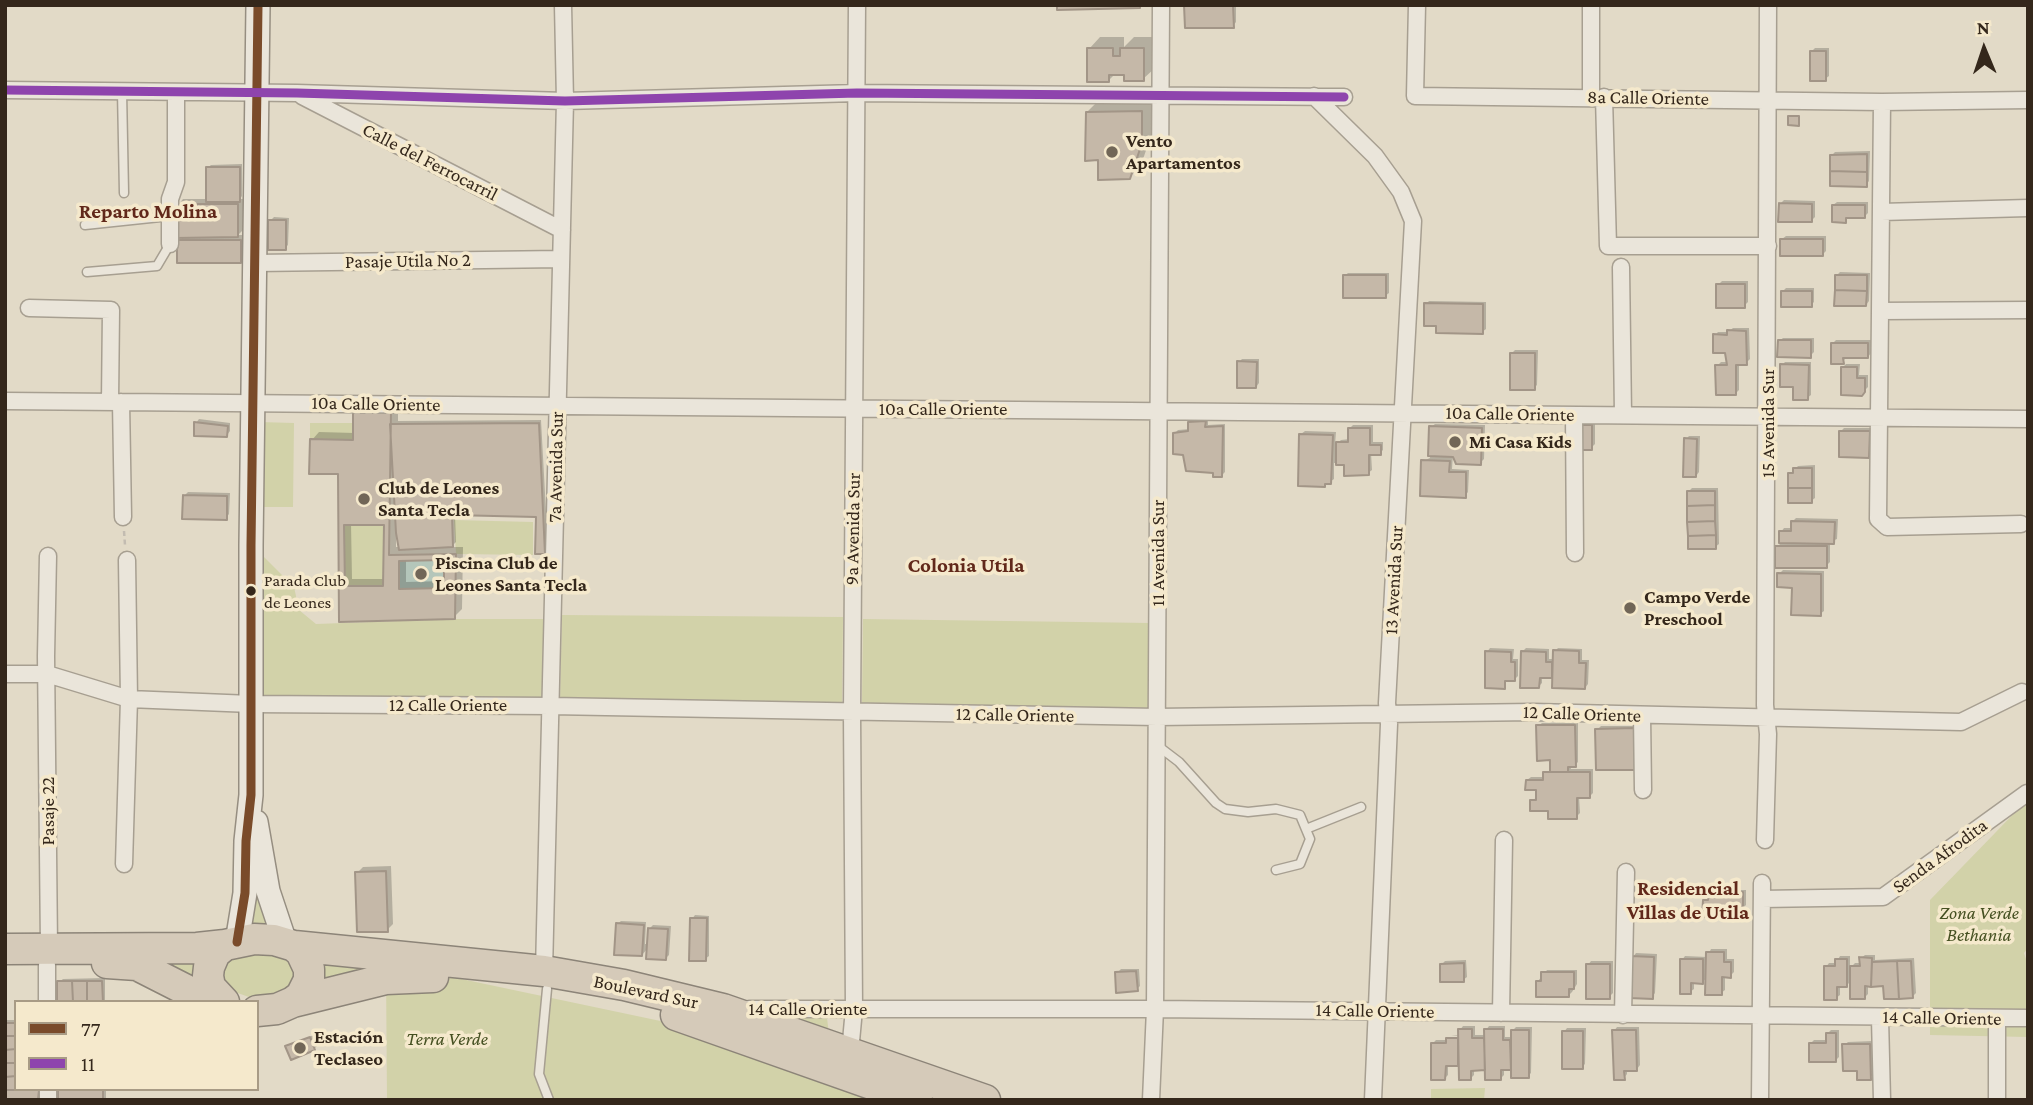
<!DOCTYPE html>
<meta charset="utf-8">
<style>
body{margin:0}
#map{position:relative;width:2033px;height:1105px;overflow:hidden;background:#e2dac7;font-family:"Crimson Pro",serif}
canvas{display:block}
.frame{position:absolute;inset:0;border:7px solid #34271b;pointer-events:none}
.legend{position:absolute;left:14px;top:1000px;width:245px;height:91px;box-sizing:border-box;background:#f5e9cc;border:2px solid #a89b85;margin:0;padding:9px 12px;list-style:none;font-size:21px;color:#34271b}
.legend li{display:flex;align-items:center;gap:14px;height:35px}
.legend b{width:35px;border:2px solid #a89b85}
.north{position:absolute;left:1949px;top:14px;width:70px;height:70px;-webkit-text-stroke:5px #f5e9cc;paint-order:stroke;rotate:358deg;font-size:19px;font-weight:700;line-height:28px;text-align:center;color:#34271b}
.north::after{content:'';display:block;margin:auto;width:24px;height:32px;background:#34271b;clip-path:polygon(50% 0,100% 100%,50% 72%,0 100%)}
</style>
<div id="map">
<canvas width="2033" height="1105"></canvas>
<div class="frame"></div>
<ul class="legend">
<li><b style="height:9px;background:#7a4b2a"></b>77</li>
<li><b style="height:9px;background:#8e44ad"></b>11</li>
</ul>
<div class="north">N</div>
</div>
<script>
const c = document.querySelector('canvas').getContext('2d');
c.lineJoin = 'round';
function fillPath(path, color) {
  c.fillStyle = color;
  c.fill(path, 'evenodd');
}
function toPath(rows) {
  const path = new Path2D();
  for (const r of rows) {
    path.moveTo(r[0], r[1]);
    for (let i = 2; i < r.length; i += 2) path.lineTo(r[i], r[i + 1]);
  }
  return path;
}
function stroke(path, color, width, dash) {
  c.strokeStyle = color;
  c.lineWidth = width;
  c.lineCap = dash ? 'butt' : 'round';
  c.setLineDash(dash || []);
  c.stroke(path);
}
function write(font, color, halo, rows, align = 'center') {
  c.font = font + ' "Crimson Pro",serif';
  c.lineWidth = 7;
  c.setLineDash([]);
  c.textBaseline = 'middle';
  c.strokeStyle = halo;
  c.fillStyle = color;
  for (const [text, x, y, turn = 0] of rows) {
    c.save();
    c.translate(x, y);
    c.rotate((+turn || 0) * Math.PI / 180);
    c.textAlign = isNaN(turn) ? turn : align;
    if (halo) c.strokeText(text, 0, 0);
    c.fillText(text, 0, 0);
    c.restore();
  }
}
fillPath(toPath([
 [259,422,294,423,293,507,258,507],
 [310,423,353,423,353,440,310,439],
 [454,520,533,522,533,555,456,554],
 [344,525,384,525,383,586,345,586],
 [257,550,294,587,299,610,316,624,455,619,547,619,547,699,257,698],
 [562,615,843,617,842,705,560,699],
 [863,619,1150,623,1148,708,862,703],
 [2028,799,2028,948,2024,953,2028,965,2028,1037,1930,1035,1930,900],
 [256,851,268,924,251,925],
 [252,949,288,956,300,971,291,989,264,998,249,997,232,991,222,980,223,964,236,954],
 [138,953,200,956,198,982],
 [326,959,414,969,670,1023,882,1100,387,1100,386,970,323,985,322,964],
 [781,1014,827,1018,830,1042],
 [1485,1088,1484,1100,1431,1100,1431,1089]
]), '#d2d2a9');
fillPath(toPath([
 [444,560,444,588,399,589,399,561]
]), '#b4c6ba');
fillPath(toPath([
 [1186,5,1236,5,1236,22,1233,26],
 [1100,37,1124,37,1124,47,1134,37,1155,37,1155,68,1143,79,1126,73,1116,73,1109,80,1089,49],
 [1815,48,1829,48,1829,76,1825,79,1811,52],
 [1099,100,1153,100,1153,130,1141,165,1129,178,1100,158,1087,112],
 [1870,151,1869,181,1866,185,1832,155,1835,152],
 [242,164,242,196,240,199,243,199,243,230,238,235,245,235,245,255,240,261,179,241,184,236,178,205,183,199,208,199,207,168,211,165],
 [1784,200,1815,201,1815,217,1811,221,1780,204],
 [1837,202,1868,202,1868,213,1865,216,1849,217,1845,221,1833,205],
 [274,217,289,218,288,245,285,248,270,221],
 [1786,236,1826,236,1826,251,1823,254,1782,239],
 [1840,272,1870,273,1869,301,1866,305,1837,275],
 [1348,273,1389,273,1389,293,1385,296,1344,276],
 [1722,281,1748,281,1748,302,1744,306,1718,285],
 [1786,288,1814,288,1814,302,1811,305,1782,292],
 [1429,301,1486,302,1486,329,1482,332,1426,304],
 [1733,328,1749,328,1750,359,1746,363,1739,363,1739,390,1736,393,1717,366,1721,362,1728,362,1727,352,1715,335,1718,332,1728,332],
 [1783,338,1814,338,1814,352,1810,356,1779,341],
 [1836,340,1871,340,1871,353,1868,357,1846,357,1843,362,1832,344],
 [1515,350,1538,350,1537,385,1534,388,1511,354],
 [1242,359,1259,359,1259,383,1256,387,1239,362],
 [1785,362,1811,362,1811,395,1807,398,1795,385,1782,365],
 [1846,364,1860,364,1859,375,1868,375,1868,387,1861,394,1843,367],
 [398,403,398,421,541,420,548,548,544,552,537,516,455,514,456,542,451,547,463,547,462,609,454,617,341,620,340,472,312,440,319,432,355,433],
 [351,523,386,523,385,579,352,579],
 [396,537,398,537,400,547,396,547],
 [446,558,446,581,406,582,406,559],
 [1208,418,1208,425,1225,424,1225,472,1222,475,1185,454,1175,433,1178,430,1190,429,1190,422,1194,419],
 [199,419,230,423,230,431,227,435,196,423],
 [1584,422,1595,422,1595,444,1591,448,1580,425],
 [1435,424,1485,425,1484,459,1480,463,1453,453,1452,469,1469,470,1468,492,1465,496,1423,461,1430,458,1431,427],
 [1353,425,1373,425,1373,442,1383,442,1383,450,1380,453,1371,453,1372,470,1368,473,1346,463,1334,463,1334,479,1324,486,1301,434,1305,431,1336,432,1335,445,1341,440,1350,439,1349,429],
 [1844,428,1872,428,1872,453,1869,456,1841,431],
 [1689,436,1700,436,1699,472,1696,476,1686,439],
 [1815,465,1815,498,1811,501,1790,474,1798,466],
 [1692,488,1718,488,1719,544,1715,547,1689,491],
 [188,492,230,493,229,514,226,518,184,496],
 [1796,518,1838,519,1837,539,1830,542,1830,562,1826,566,1777,547,1781,543,1781,532,1784,528,1792,528,1792,522],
 [1783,570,1824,571,1824,611,1820,614,1779,574],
 [1490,648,1514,649,1513,659,1518,659,1518,676,1514,680,1507,680,1504,687,1487,652],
 [1526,648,1549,649,1549,659,1555,659,1555,651,1558,648,1582,649,1582,660,1589,660,1588,684,1585,688,1554,677,1542,676,1542,683,1539,686,1522,652],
 [1578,722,1578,762,1575,765,1570,765,1571,769,1593,769,1593,793,1589,797,1579,797,1580,813,1576,817,1532,801,1537,797,1537,788,1527,780,1531,777,1544,777,1544,773,1551,770,1551,759,1538,726,1542,723],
 [1601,726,1638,726,1638,765,1597,730],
 [391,866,393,924,387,930,357,873,363,867],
 [1713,890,1746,890,1746,905,1742,909,1733,909,1729,916,1704,901,1710,898,1710,893],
 [695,915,709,916,709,956,705,959,692,919],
 [621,921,646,922,645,944,649,944,650,928,653,925,671,926,669,955,665,959,648,948,642,955,617,924],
 [1711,949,1727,949,1727,959,1734,959,1734,972,1730,976,1725,976,1725,990,1721,993,1707,977,1703,982,1694,982,1694,989,1690,992,1682,960,1685,956,1707,957],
 [1636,953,1657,954,1655,993,1652,997,1633,957],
 [1865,955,1875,955,1875,960,1914,958,1916,993,1912,997,1884,984,1868,984,1868,994,1864,998,1852,980,1847,985,1840,985,1840,995,1836,998,1826,967,1829,963,1836,963,1840,956,1850,956,1850,968,1855,963,1861,963,1861,958],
 [1466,960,1467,977,1463,980,1442,964,1445,961],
 [1591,961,1613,961,1613,993,1609,997,1588,965],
 [1121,969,1139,969,1140,986,1137,989,1117,973],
 [1547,970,1577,970,1577,984,1572,992,1569,995,1538,981],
 [105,978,105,1002,59,1002,59,982,63,979],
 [5,1020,16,1020,16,1089,41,1089,41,1100,5,1100],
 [1463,1026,1475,1026,1475,1035,1486,1035,1486,1030,1489,1026,1505,1026,1505,1037,1512,1037,1513,1030,1516,1027,1532,1027,1531,1073,1528,1076,1512,1068,1504,1068,1504,1075,1500,1079,1486,1069,1474,1069,1474,1075,1471,1078,1459,1064,1448,1064,1448,1075,1445,1078,1433,1043,1436,1040,1448,1040,1449,1037,1449,1039,1467,1040,1467,1036,1451,1036,1460,1035,1460,1030],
 [1617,1027,1639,1027,1640,1065,1637,1069,1627,1069,1627,1074,1624,1078,1614,1031],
 [1567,1028,1586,1028,1585,1064,1582,1067,1564,1032],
 [1831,1030,1839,1030,1839,1057,1836,1060,1810,1044,1814,1040,1828,1040,1828,1033],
 [314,1035,318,1045,314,1049,287,1046],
 [1873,1041,1873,1074,1870,1078,1859,1069,1844,1045,1848,1042],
 [60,1089,106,1089,106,1100,60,1100]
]), '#0003');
const building = toPath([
 [1057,5,1140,5,1140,8,1057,10,1057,5],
 [1184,5,1233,5,1234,28,1185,28,1184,5],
 [1087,48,1113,48,1113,56,1120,56,1120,48,1144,48,1144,81,1124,81,1124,75,1109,75,1109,82,1087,82,1087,48],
 [1810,51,1826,51,1826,81,1810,81,1810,51],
 [1142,111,1142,143,1130,179,1098,180,1098,160,1085,161,1086,112,1142,111],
 [1788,116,1799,116,1799,126,1788,125,1788,116],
 [1867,154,1867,172,1830,171,1830,155,1867,154],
 [206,167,240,167,240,202,206,202,206,167],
 [1830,171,1867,172,1867,187,1830,186,1830,171],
 [1779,203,1812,204,1812,222,1778,222,1779,203],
 [176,204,238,204,238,237,176,238,176,204],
 [1832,205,1865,205,1865,218,1846,218,1846,223,1832,222,1832,205],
 [268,220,286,220,286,250,268,250,268,220],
 [1780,239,1823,239,1823,256,1780,256,1780,239],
 [177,240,241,240,241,263,177,263,177,240],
 [1343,275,1386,275,1386,298,1343,298,1343,275],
 [1835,275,1867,275,1867,291,1835,290,1835,275],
 [1716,284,1745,284,1745,308,1716,308,1716,284],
 [1835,290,1867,291,1866,306,1834,306,1835,290],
 [1781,291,1812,291,1812,307,1781,307,1781,291],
 [1424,303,1483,304,1483,334,1436,333,1436,326,1424,326,1424,303],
 [1727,330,1746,331,1747,365,1736,365,1736,395,1716,395,1715,365,1727,365,1725,353,1713,353,1713,334,1727,335,1727,330],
 [1778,340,1811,340,1811,358,1777,357,1778,340],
 [1831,343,1868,343,1868,358,1843,358,1844,364,1831,364,1831,343],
 [1510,353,1535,353,1535,390,1510,390,1510,353],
 [1237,361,1257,362,1256,388,1237,388,1237,361],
 [1780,364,1809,365,1808,400,1793,400,1793,387,1780,387,1780,364],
 [1841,367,1857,367,1857,378,1865,378,1865,392,1862,396,1841,395,1841,367],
 [353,411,391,411,389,555,456,554,455,619,339,622,338,474,309,474,310,439,353,440,353,411],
 [344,525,384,525,383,586,345,586,344,525],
 [444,560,444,588,399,589,399,561,444,560],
 [1206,421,1205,427,1223,426,1222,477,1213,477,1213,473,1186,471,1183,455,1173,454,1173,433,1188,431,1188,422,1206,421],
 [194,422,228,426,227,437,194,436,194,422],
 [539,423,545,554,535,554,536,517,452,515,453,547,399,550,396,533,390,424,539,423],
 [1578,425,1592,425,1592,450,1579,450,1578,425],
 [1429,426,1482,428,1481,465,1456,464,1453,457,1428,456,1429,426],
 [1348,428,1370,428,1370,445,1381,445,1381,455,1369,455,1369,475,1344,476,1344,465,1336,465,1336,442,1348,442,1348,428],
 [1839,431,1870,431,1869,458,1839,457,1839,431],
 [1299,434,1333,435,1331,484,1325,484,1325,487,1298,486,1299,434],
 [1684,438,1697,439,1696,477,1683,477,1684,438],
 [1421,460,1450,461,1449,472,1466,472,1466,498,1420,496,1421,460],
 [1793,468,1812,468,1812,488,1788,488,1788,473,1793,473,1793,468],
 [1788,488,1812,488,1812,503,1788,503,1788,488],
 [1687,491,1715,491,1715,505,1687,506,1687,491],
 [183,495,227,496,227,520,182,519,183,495],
 [1715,505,1715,521,1687,522,1687,506,1715,505],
 [1715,521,1716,535,1688,536,1687,522,1715,521],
 [1791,521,1835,522,1834,544,1779,543,1779,531,1791,531,1791,521],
 [1716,535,1716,549,1688,549,1688,536,1716,535],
 [1775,546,1827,546,1827,568,1775,568,1775,546],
 [1777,573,1821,574,1821,616,1791,615,1792,588,1777,587,1777,573],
 [1553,650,1579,651,1579,663,1586,663,1585,689,1552,688,1553,650],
 [1485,651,1511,652,1511,662,1515,662,1515,681,1505,681,1505,689,1485,688,1485,651],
 [1521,651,1546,652,1546,662,1552,662,1552,678,1540,678,1539,688,1520,688,1521,651],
 [1536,725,1575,725,1576,767,1568,767,1568,772,1550,772,1550,760,1537,761,1536,725],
 [1635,728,1636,770,1596,770,1595,729,1635,728],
 [1543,772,1590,772,1590,798,1577,798,1577,819,1548,819,1548,811,1530,811,1530,800,1536,800,1536,790,1525,790,1526,780,1543,780,1543,772],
 [386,871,388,932,357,932,355,872,386,871],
 [1708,892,1743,892,1743,910,1730,910,1730,918,1702,917,1703,900,1708,900,1708,892],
 [690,918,707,918,706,961,689,961,690,918],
 [616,923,644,925,642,956,614,955,616,923],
 [648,928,668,929,666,960,646,959,648,928],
 [1706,952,1724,952,1724,962,1731,962,1731,978,1722,977,1722,995,1705,995,1706,952],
 [1631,956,1654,957,1653,999,1629,998,1631,956],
 [1859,957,1872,958,1871,987,1865,986,1865,999,1850,999,1850,966,1860,966,1859,957],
 [1680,959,1703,959,1703,984,1691,983,1691,994,1680,994,1680,959],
 [1835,959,1847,959,1847,987,1837,987,1837,1000,1824,1000,1824,966,1835,966,1835,959],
 [1897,961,1911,961,1913,998,1899,999,1897,961],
 [1897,961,1899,999,1884,999,1883,986,1871,987,1872,962,1897,961],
 [1464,963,1464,982,1440,982,1440,964,1464,963],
 [1586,964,1610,964,1610,999,1586,999,1586,964],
 [1136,971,1138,991,1116,993,1115,972,1136,971],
 [1541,972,1574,972,1574,989,1569,989,1569,997,1536,997,1536,981,1541,981,1541,972],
 [57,981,72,981,73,1002,57,1002,57,981],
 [72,981,87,981,87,1002,73,1002,72,981],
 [87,981,102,981,103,1002,87,1002,87,981],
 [5,1023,16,1023,16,1036,5,1036,5,1023],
 [1458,1029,1472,1029,1472,1038,1484,1038,1485,1070,1471,1071,1471,1080,1459,1080,1458,1029],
 [1484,1029,1503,1029,1503,1040,1510,1040,1511,1070,1501,1070,1501,1080,1485,1080,1484,1029],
 [1511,1030,1529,1030,1529,1078,1511,1078,1511,1030],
 [1612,1030,1636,1030,1637,1071,1624,1071,1625,1080,1614,1080,1612,1030],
 [1562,1031,1583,1031,1583,1069,1562,1069,1562,1031],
 [1826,1033,1836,1033,1836,1062,1809,1062,1809,1043,1826,1043,1826,1033],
 [5,1036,16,1036,16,1049,5,1050,5,1036],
 [310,1037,315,1050,291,1060,285,1046,310,1037],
 [1446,1038,1458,1038,1458,1066,1446,1066,1445,1080,1431,1080,1431,1043,1446,1043,1446,1038],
 [1842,1044,1870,1044,1871,1080,1857,1080,1857,1071,1843,1071,1842,1044],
 [16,1049,16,1063,5,1063,5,1050,16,1049],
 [5,1063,16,1063,16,1076,5,1077,5,1063],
 [16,1076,16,1089,39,1090,5,1090,5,1077,16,1076],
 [5,1090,39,1090,38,1100,5,1100,5,1090],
 [58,1090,103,1090,103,1100,58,1100,58,1090]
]);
fillPath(building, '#c5b8a8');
stroke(building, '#a29587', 2);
const lane = toPath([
 [122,91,124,193],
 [85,225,170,216],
 [87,272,157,266,170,244],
 [1158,746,1179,762,1216,803,1225,809,1248,812,1276,809,1300,815,1310,839,1300,864,1276,870],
 [1306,829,1361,807],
 [547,989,539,1074,549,1100]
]);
const street = toPath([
 [1417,5,1415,96,1882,102,2028,100],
 [5,90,297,93,565,101,857,93,1344,97],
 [302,96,562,230],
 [1314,96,1375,156,1401,192,1413,221,1387,703,1389,724,1373,1100],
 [1591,97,1591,5],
 [1604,97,1608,246,1768,246],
 [1882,102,1878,519,1887,527,2021,524],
 [1881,212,2028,208],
 [170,244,170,199,176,182,176,92],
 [255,263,561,259],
 [1621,267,1623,415],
 [29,308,111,310,110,402],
 [1881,311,2028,310],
 [5,401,2028,419],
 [121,402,123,517],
 [1574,415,1575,553],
 [48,556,46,656,49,948],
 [5,674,47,674,129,699,251,704,551,706,1157,717,1533,712,1961,722,2022,692],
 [1642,715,1643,790],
 [1765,840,1768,734,1765,705,1768,5],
 [124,864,129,699,127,560],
 [1762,899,1883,897,2027,793],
 [47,965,47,1002],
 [544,971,565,101,563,5],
 [749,1009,1155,1009,2028,1018],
 [1501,1013,1504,840],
 [1623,1015,1626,872],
 [1880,1018,1882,1100],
 [850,1052,854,1009,852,713,857,5],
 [48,1089,48,1100],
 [1151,1100,1155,1009,1161,5],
 [1760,1100,1762,883],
 [1997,1100,1997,1019]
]);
const secondary = toPath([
 [256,822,268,891,285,942],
 [237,942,245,893,246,841,251,795,251,545,258,5]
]);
const highway = toPath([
 [294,946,544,971,624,985,723,1009,985,1100],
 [5,949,197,948,225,945],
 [107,963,137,965,198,996,216,1002],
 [224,1002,210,987,208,976,209,967,215,953,225,945,254,939,274,940,294,946,301,952,309,969,309,980,301,996,293,1002,277,1009,257,1011],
 [293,1002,386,979,433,977],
 [676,1015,917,1100]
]);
stroke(lane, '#a79f91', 11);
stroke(street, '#a79f91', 19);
stroke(secondary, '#968e81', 26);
stroke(highway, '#8c8478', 33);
stroke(toPath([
 [124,531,125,545]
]), '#c3bcb1', 2.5, [5, 3.5]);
stroke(lane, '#eae5da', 8);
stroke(street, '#eae5da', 16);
stroke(secondary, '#eae5da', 23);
stroke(highway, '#d5cab9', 30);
stroke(toPath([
 [237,942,245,893,246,841,251,795,251,545,258,5]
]), '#7a4b2a', 9);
stroke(toPath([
 [5,90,297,93,565,101,857,93,1344,97]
]), '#8e44ad', 9);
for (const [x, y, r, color] of [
 [1112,152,7,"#716657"],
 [1455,442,7,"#716657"],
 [364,499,7,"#716657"],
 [421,574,7,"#716657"],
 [251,591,6,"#34271b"],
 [1630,608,7,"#716657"],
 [300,1048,7,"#716657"]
]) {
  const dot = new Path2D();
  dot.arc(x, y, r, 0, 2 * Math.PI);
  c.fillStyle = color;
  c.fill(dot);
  stroke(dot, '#f5e9cc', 2.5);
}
write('17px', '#34271b', '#f5e9cc', [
 ["Parada Club",264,581],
 ["de Leones",264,603]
], 'left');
write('19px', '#34271b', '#f5e9cc', [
 ["8a Calle Oriente",1648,98,1],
 ["Calle del Ferrocarril",430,162,27],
 ["Pasaje Utila No 2",408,261,-1],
 ["10a Calle Oriente",376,404,1],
 ["10a Calle Oriente",943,409],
 ["10a Calle Oriente",1510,414,1],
 ["15 Avenida Sur",1768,423,-90],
 ["7a Avenida Sur",556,467,-89],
 ["9a Avenida Sur",853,529,-89],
 ["11 Avenida Sur",1158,553,-90],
 ["13 Avenida Sur",1394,580,-87],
 ["12 Calle Oriente",448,705],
 ["12 Calle Oriente",1582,714,2],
 ["12 Calle Oriente",1015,715,1],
 ["Pasaje 22",48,811,-90],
 ["Senda Afrodita",1940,856,-36],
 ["Boulevard Sur",646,992,12],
 ["14 Calle Oriente",808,1009],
 ["14 Calle Oriente",1375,1011,1],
 ["14 Calle Oriente",1942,1018,1]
]);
write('bold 19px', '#34271b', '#f5e9cc', [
 ["Vento",1126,141],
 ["Apartamentos",1126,163],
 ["Mi Casa Kids",1469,442],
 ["Club de Leones",378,488],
 ["Santa Tecla",378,510],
 ["Piscina Club de",435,563],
 ["Leones Santa Tecla",435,585],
 ["Campo Verde",1644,597],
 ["Preschool",1644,619],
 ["Estación",314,1037],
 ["Teclaseo",314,1059]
], 'left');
write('italic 19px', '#455021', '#f5e9cc', [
 ["Zona Verde",1979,913],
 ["Bethania",1979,935],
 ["Terra Verde",447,1039]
]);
write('bold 21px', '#61281a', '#f5e9cc', [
 ["Reparto Molina",148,212],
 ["Colonia Utila",966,566],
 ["Residencial",1688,889],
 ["Villas de Utila",1688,913]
]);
</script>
